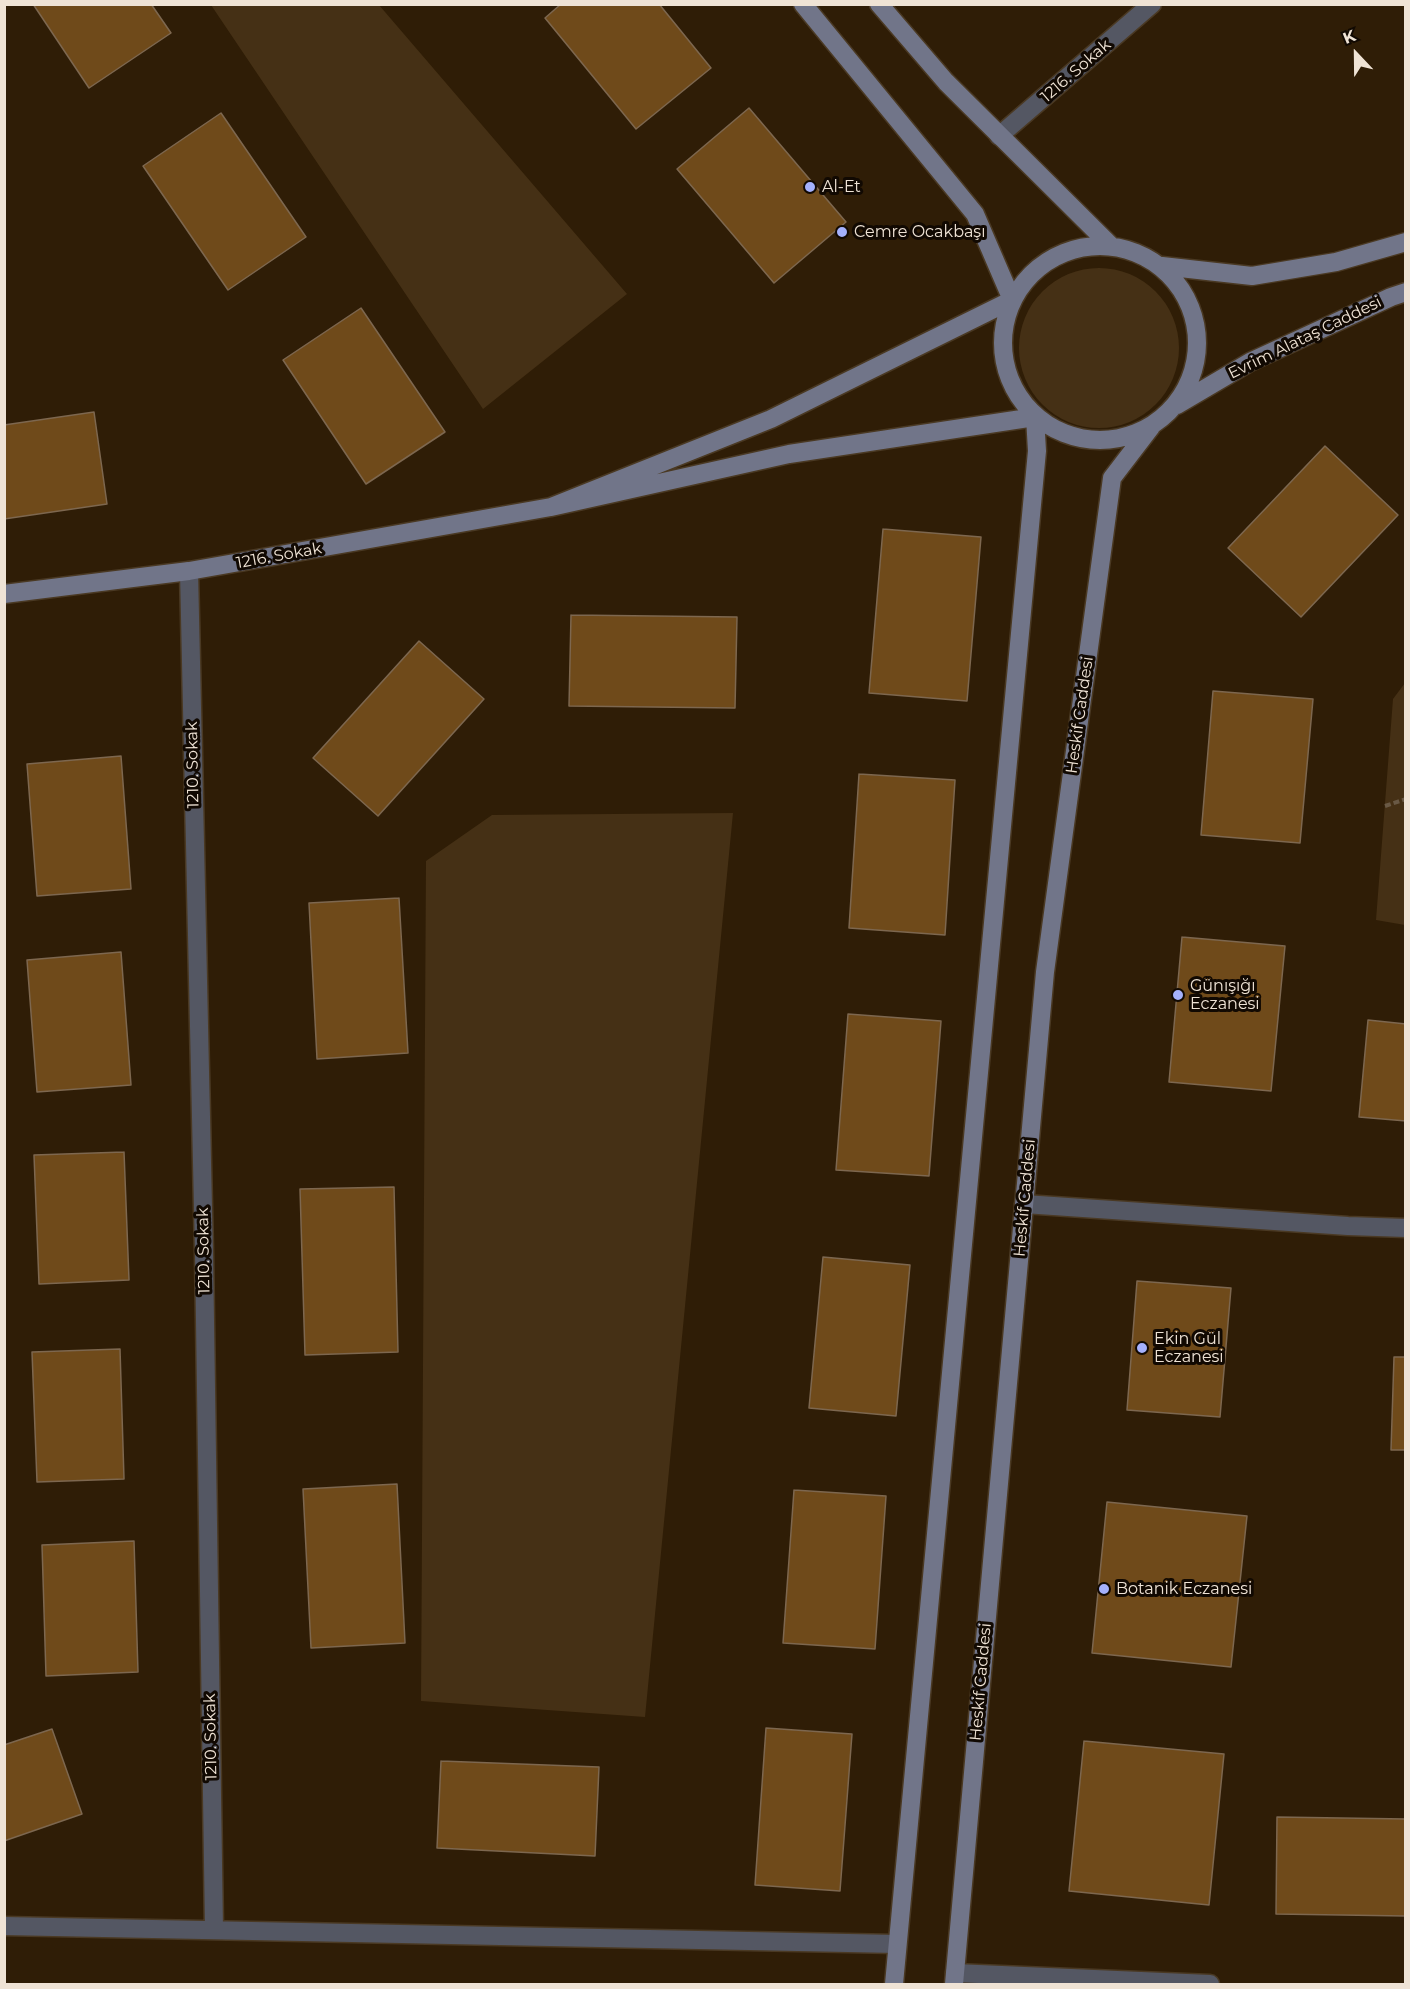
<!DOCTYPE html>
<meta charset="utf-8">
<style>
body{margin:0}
#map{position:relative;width:1410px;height:1989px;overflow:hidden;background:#2f1d06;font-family:Montserrat,sans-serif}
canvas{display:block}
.frame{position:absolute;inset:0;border:6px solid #efe3d5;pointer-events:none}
.north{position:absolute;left:1326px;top:24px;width:60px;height:60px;-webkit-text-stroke:4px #110902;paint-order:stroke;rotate:338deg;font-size:16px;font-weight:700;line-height:24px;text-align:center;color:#efe3d5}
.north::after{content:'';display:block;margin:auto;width:21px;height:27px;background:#efe3d5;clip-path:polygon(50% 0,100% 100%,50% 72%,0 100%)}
</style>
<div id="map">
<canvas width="1410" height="1989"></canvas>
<div class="frame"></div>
<div class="north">K</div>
</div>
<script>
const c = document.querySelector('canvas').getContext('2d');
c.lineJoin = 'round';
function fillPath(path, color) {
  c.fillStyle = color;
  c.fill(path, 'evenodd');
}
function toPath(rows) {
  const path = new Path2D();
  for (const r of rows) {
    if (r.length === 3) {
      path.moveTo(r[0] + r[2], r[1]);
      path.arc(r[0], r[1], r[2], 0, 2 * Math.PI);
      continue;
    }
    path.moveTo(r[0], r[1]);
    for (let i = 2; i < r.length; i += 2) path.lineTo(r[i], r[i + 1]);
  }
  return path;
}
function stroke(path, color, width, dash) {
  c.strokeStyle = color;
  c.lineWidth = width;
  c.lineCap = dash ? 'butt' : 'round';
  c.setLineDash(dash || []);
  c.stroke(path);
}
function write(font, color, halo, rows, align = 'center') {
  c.font = font + ' Montserrat,sans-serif';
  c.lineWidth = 6;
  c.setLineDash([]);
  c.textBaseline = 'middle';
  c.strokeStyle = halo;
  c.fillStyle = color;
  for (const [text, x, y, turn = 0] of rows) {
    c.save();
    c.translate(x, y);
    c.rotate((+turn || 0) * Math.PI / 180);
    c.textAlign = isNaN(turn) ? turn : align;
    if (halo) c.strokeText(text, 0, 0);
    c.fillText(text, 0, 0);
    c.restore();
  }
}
fillPath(toPath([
 [211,5,379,5,627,294,483,409],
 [1099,348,80],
 [1405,683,1405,925,1376,920,1393,699],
 [733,813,645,1717,421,1701,426,861,492,815]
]), '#453015');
const building = toPath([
 [33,4,151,4,171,33,89,88,33,4],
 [561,4,659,4,711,68,636,129,545,18,561,4],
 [749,108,846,222,774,283,677,169,749,108],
 [221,113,306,237,228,290,143,166,221,113],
 [361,308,445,432,366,484,283,360,361,308],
 [94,412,107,504,4,519,4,425,94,412],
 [1325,446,1398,515,1301,617,1228,548,1325,446],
 [883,529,981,537,967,701,869,693,883,529],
 [571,615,737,617,735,708,569,706,571,615],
 [419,641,484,699,378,816,313,758,419,641],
 [1213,691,1313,699,1300,843,1201,835,1213,691],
 [121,756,131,889,37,896,27,764,121,756],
 [859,774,955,780,945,935,849,928,859,774],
 [399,898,408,1053,317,1059,309,903,399,898],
 [1182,937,1285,946,1271,1091,1169,1082,1182,937],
 [121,952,131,1085,37,1092,27,960,121,952],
 [848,1014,941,1021,929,1176,836,1170,848,1014],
 [1368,1020,1406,1024,1406,1121,1359,1117,1368,1020],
 [124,1152,129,1280,39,1284,34,1155,124,1152],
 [394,1187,398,1352,305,1355,300,1189,394,1187],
 [823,1257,910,1265,896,1416,809,1408,823,1257],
 [1137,1281,1231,1288,1220,1417,1127,1410,1137,1281],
 [120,1349,124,1479,37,1482,32,1352,120,1349],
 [1394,1357,1406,1357,1406,1450,1391,1450,1394,1357],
 [397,1484,405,1643,311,1648,303,1489,397,1484],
 [794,1490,886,1496,875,1649,783,1643,794,1490],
 [1107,1502,1247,1516,1231,1667,1092,1653,1107,1502],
 [134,1541,138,1672,46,1676,42,1545,134,1541],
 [766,1728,852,1734,840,1891,755,1885,766,1728],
 [52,1729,82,1814,4,1841,4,1745,52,1729],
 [1084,1741,1224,1754,1209,1905,1069,1891,1084,1741],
 [441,1761,599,1767,595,1856,437,1848,441,1761],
 [1277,1817,1406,1819,1406,1916,1276,1914,1277,1817]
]);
fillPath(building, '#6f4a1a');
stroke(building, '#7d674f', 1.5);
const street = toPath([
 [999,136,1152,4],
 [189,571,204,1253,214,1930],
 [1024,1204,1348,1226,1406,1228],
 [4,1926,897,1944],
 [955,1973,1210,1984]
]);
const secondary = toPath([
 [803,4,975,214,1012,300,771,419,551,507,789,454,1035,417,1037,451,894,1984],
 [879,4,946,82,1110,245],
 [1100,343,97],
 [1162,266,1252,276,1336,262,1406,242],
 [1177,405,1250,362,1391,297,1406,292],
 [4,594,189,571,551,507],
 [954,1984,1045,972,1112,478,1151,427]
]);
stroke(street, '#4a3923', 21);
stroke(secondary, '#4a3923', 21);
stroke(toPath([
 [1385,806,1406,799]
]), '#695945', 4, [6, 3]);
stroke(street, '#545763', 18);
stroke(secondary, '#717589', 18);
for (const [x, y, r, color] of [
 [810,187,6,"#a5b1fc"],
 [842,232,6,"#a5b1fc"],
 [1178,995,6,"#a5b1fc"],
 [1142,1348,6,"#a5b1fc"],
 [1104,1589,6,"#a5b1fc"]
]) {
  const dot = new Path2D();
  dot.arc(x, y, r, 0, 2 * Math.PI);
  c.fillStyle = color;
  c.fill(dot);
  stroke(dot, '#110902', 2);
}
write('16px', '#efe3d5', '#110902', [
 ["1216. Sokak",1076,71,-41],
 ["Evrim Alataş Caddesi",1305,338,-26],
 ["1216. Sokak",279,556,-10],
 ["Heskif Caddesi",1080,715,-82],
 ["1210. Sokak",193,765,-91],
 ["Heskif Caddesi",1025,1198,-85],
 ["1210. Sokak",204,1251,-91],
 ["Heskif Caddesi",981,1682,-85],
 ["1210. Sokak",211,1737,-91]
]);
write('16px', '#efe3d5', '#110902', [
 ["Al-Et",822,187],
 ["Cemre Ocakbaşı",854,232],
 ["Günışığı",1190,986],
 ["Eczanesi",1190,1004],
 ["Ekin Gül",1154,1339],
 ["Eczanesi",1154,1357],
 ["Botanik Eczanesi",1116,1589]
], 'left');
</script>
